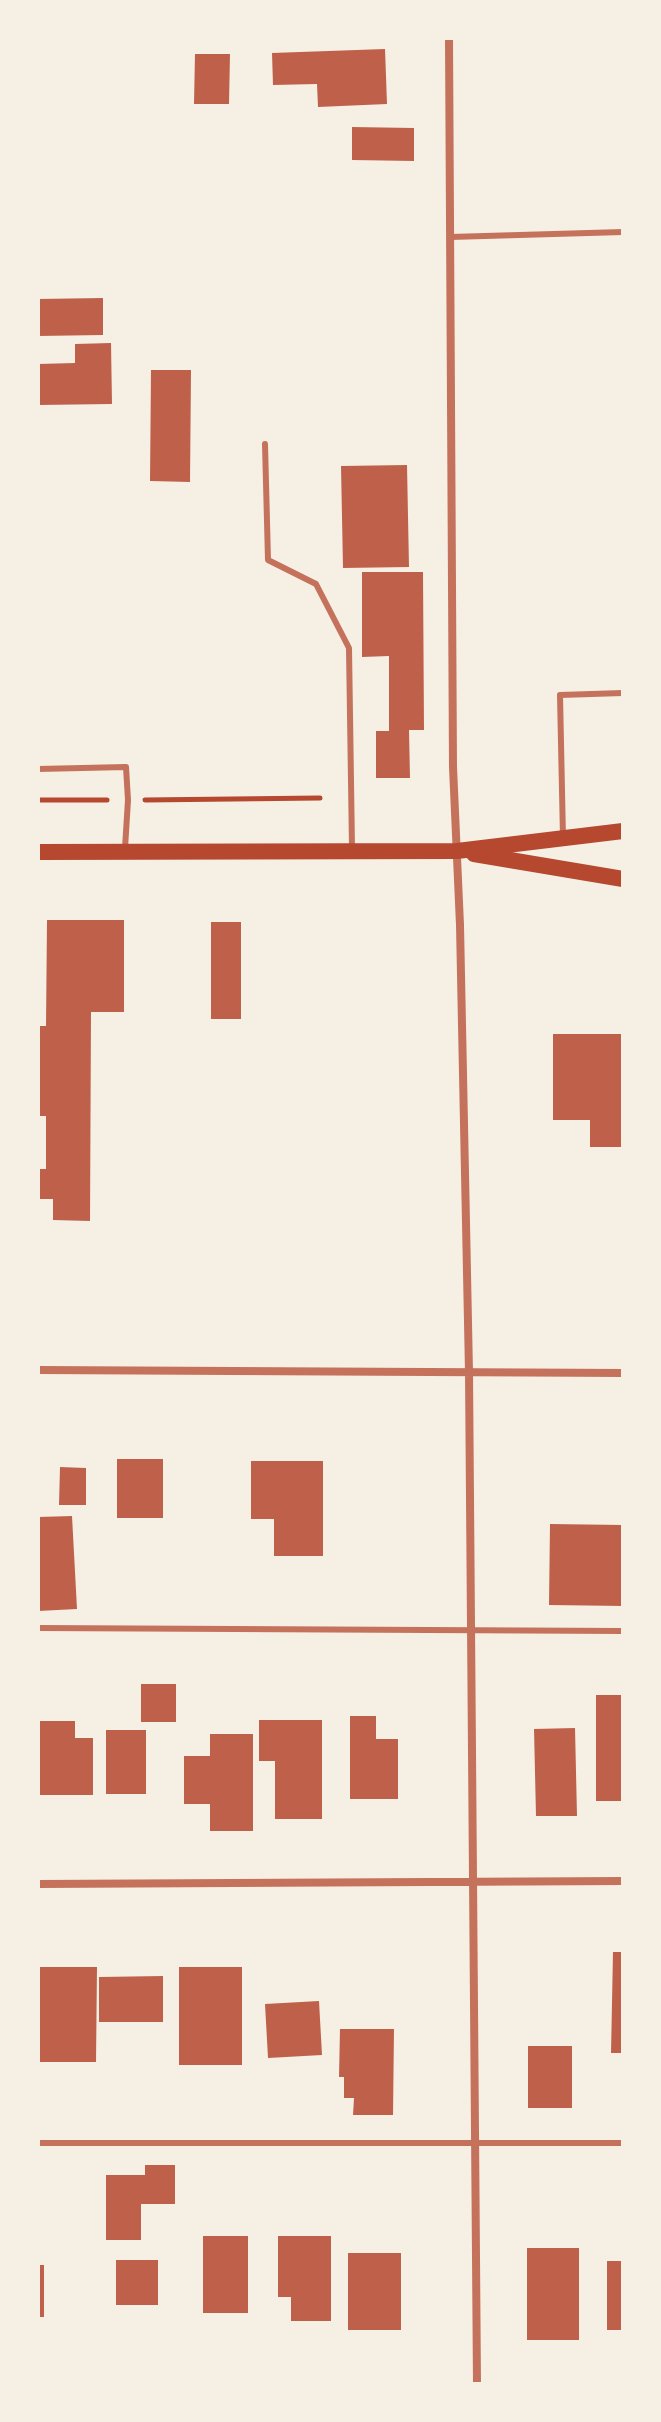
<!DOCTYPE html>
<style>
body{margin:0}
#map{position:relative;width:661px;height:2422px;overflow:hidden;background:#f6efe4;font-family:Quicksand,sans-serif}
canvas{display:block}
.frame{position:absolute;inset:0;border:40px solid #f6efe4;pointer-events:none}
</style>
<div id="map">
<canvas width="661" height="2422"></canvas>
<div class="frame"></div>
</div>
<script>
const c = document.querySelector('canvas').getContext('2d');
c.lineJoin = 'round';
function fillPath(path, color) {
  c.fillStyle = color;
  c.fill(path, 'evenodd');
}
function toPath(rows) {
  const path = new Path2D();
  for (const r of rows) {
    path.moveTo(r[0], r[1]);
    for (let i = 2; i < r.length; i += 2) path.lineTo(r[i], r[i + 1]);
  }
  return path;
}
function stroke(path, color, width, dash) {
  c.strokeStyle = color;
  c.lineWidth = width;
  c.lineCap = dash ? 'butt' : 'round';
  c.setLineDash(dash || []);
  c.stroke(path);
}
fillPath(toPath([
 [385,49,387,104,318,107,317,84,273,85,272,53],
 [195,54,230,54,229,104,194,104],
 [352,127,414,128,414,161,352,160],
 [103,298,103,335,38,336,38,299],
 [111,343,112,404,38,405,38,364,75,363,75,344],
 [151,370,191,370,190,482,150,481],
 [407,465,409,567,343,568,341,466],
 [362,572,423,572,424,730,409,730,410,778,376,778,376,731,389,731,389,656,362,657],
 [47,920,124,920,124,1012,91,1012,90,1221,53,1220,53,1199,38,1199,38,1169,46,1169,46,1116,38,1116,38,1026,46,1026],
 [211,922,241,922,241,1019,211,1019],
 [553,1034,622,1034,622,1147,590,1147,590,1120,553,1120],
 [117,1459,163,1459,163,1518,117,1518],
 [251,1461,323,1461,323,1556,274,1556,274,1519,251,1519],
 [60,1467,86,1468,86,1505,59,1505],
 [72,1516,77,1609,38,1611,38,1517],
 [550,1524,623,1525,623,1606,549,1605],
 [141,1684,176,1684,176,1722,141,1722],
 [596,1695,623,1695,623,1801,596,1801],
 [350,1716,376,1716,376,1739,398,1739,398,1799,350,1799],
 [259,1720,322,1720,322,1819,275,1819,275,1761,259,1761],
 [38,1721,75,1721,75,1738,93,1738,93,1795,38,1795],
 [575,1728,577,1816,536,1816,534,1729],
 [106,1730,146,1730,146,1794,106,1794],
 [210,1734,253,1734,253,1831,210,1831,210,1804,184,1804,184,1756,210,1756],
 [613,1952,623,1952,623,2053,611,2053],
 [38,1967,97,1967,96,2062,38,2062],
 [179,1967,242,1967,242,2065,179,2065],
 [163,1976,163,2022,99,2022,99,1977],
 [319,2001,322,2055,268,2058,265,2004],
 [340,2029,394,2029,393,2115,353,2115,354,2098,344,2098,344,2077,339,2077],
 [528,2046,572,2046,572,2108,528,2108],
 [145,2165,175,2165,175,2204,141,2204,141,2240,106,2240,106,2175,145,2175],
 [203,2236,248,2236,248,2313,203,2313],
 [278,2236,331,2236,331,2321,291,2321,291,2297,278,2297],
 [527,2248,579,2248,579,2340,527,2340],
 [348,2253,401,2253,401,2330,348,2330],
 [116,2260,158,2260,158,2305,116,2305],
 [607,2261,623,2261,623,2330,607,2330],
 [38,2265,44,2265,44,2317,38,2317]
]), '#bf614a');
stroke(toPath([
 [38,800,107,800],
 [145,800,320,798]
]), '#b5482f', 5);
stroke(toPath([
 [450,237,623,232],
 [265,444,268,560,316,584,349,648,352,848],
 [38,769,126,767,128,800,125,848],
 [563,838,560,695,623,693],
 [38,1628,623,1631],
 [38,2143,623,2143]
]), '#c5725c', 6);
stroke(toPath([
 [449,38,453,767,460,925,469,1372,477,2384],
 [38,1370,623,1373],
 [38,1884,623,1881]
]), '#c5725c', 8);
stroke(toPath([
 [38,852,457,851,623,831],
 [474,854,623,879]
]), '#b5482f', 16);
</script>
